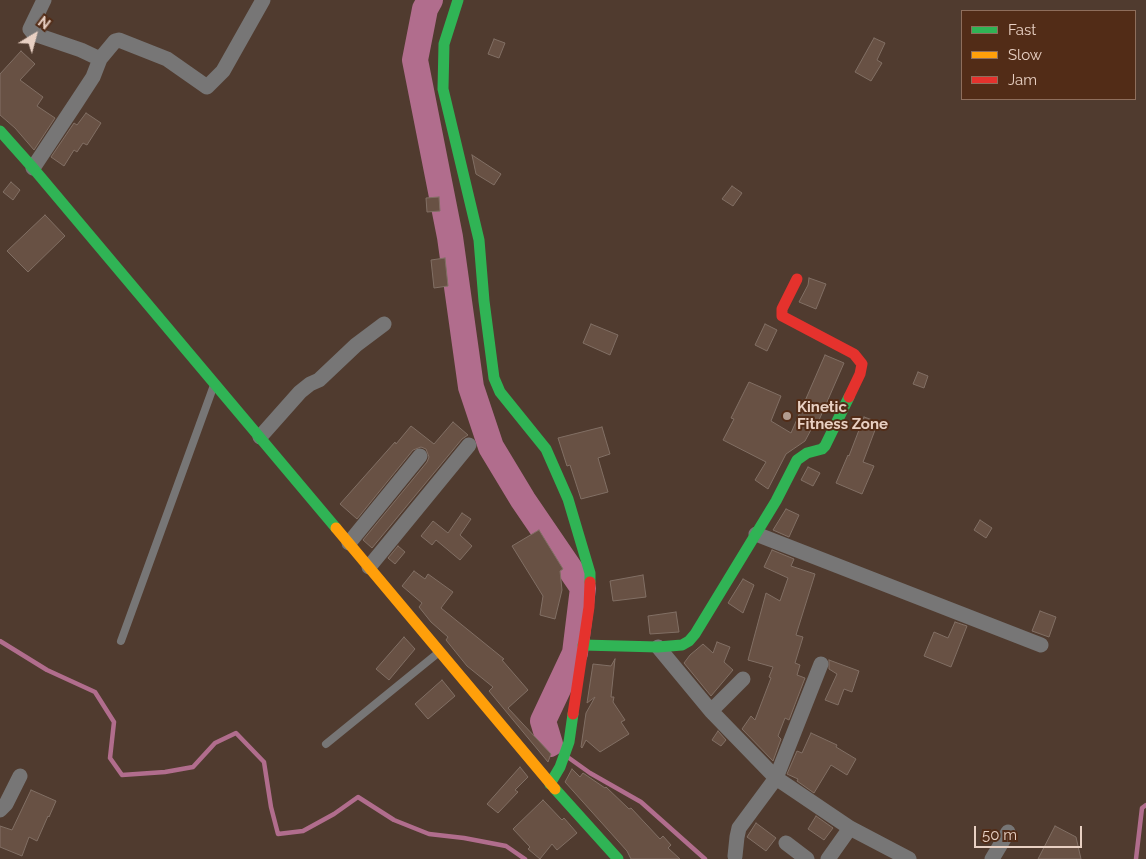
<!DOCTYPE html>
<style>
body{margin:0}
#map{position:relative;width:1146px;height:859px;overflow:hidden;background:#503b2f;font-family:Raleway,sans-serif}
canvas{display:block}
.legend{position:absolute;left:961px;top:10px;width:175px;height:90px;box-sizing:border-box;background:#522c17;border:1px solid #8e6e5c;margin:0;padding:6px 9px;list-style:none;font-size:15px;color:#e8d0c3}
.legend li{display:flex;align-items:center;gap:10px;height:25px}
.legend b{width:25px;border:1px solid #8e6e5c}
.north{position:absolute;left:10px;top:10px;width:50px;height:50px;-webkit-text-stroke:4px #522c17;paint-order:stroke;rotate:37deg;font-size:14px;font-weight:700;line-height:20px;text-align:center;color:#e8d0c3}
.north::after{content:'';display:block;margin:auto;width:18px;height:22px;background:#e8d0c3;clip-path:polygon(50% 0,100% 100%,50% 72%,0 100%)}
.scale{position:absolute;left:974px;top:826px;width:108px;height:22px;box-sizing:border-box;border:2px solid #e8d0c3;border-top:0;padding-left:6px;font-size:15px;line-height:18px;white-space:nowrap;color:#e8d0c3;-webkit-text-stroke:4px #522c17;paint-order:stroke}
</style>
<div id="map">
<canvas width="1146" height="859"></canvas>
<ul class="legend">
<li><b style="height:6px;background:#30b455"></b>Fast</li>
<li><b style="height:6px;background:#ff9f0a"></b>Slow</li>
<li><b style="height:6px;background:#e5322d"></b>Jam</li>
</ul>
<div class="north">N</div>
<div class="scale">50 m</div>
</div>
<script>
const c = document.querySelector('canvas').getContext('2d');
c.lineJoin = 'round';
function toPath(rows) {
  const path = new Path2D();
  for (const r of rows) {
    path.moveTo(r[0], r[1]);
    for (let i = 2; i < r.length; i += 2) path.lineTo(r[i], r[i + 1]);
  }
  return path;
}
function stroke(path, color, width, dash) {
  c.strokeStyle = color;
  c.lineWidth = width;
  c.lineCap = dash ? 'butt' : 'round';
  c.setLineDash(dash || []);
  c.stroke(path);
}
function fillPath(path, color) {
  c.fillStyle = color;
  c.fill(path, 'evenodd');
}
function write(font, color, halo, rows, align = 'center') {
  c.font = font + ' Raleway,sans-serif';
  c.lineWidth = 4;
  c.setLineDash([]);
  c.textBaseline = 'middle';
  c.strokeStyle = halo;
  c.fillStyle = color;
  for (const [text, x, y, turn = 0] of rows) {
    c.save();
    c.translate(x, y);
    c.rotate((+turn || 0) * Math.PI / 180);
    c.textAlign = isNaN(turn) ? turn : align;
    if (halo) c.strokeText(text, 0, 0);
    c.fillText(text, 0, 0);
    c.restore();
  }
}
stroke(toPath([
 [0,641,47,670,95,692,114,722,110,758,122,775,165,772,193,767,215,743,236,733,264,762,271,807,278,834,303,831,334,814,358,797,394,820,429,834,464,838,506,846,525,859],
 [550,744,559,751],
 [569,758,590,773,641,802,705,859],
 [1136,859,1142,808,1146,805]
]), '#b16d8d', 4.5);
stroke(toPath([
 [430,0,425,9,415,60,450,237,471,387,491,447,523,500,583,588,575,653,543,721,550,744]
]), '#b16d8d', 26);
const building = toPath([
 [874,38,885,43,877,60,882,63,871,81,855,72,874,38],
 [494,39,505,43,499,58,488,54,494,39],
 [21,51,35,64,20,80,43,97,37,106,55,118,34,150,15,128,0,115,0,74,21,51],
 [86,113,101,123,87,145,83,143,77,152,74,150,64,166,51,157,74,123,77,125,86,113],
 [472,155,501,174,494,185,476,174,472,155],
 [11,182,20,190,13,200,3,192,11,182],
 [732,186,742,193,733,206,722,199,732,186],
 [439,197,440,211,427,212,426,198,439,197],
 [45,215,65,236,28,272,7,251,45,215],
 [445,258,448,286,434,288,431,260,445,258],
 [809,278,826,284,816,309,799,302,808,285,809,278],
 [591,324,618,335,610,355,583,343,591,324],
 [765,324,777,330,767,351,755,345,765,324],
 [825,355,844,363,816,427,813,426,805,441,786,454,768,489,755,480,766,462,723,440,734,419,731,418,749,382,781,396,771,421,791,433,825,355],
 [918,372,928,376,924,388,913,384,918,372],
 [864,417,878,422,863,462,874,466,862,494,836,483,848,455,849,456,864,417],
 [453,422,468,435,462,439,372,548,363,540,427,462,429,457,426,449,421,447,413,450,357,519,340,504,395,442,396,444,411,426,434,444,453,422],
 [602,427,610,454,598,458,608,492,581,499,570,465,567,466,558,438,602,427],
 [808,467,820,473,813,486,801,480,808,467],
 [786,509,799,515,789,537,773,530,786,509],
 [462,513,471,519,460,535,472,546,460,560,436,540,432,545,421,536,433,521,448,533,462,513],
 [980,520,992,528,986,538,974,530,980,520],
 [539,530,563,569,560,571,562,590,555,619,540,615,543,596,512,546,539,530],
 [398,546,405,552,395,564,388,558,398,546],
 [772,550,794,559,791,566,815,574,796,635,803,637,795,663,800,665,797,675,805,678,789,720,785,718,778,736,781,739,773,761,742,729,751,716,755,720,771,678,769,677,773,667,748,660,766,593,780,601,788,578,764,567,772,550],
 [414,571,425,579,428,574,453,592,441,608,504,659,502,660,528,690,508,708,551,754,548,762,489,691,493,687,467,666,446,640,448,637,431,622,419,607,422,603,402,586,414,571],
 [643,575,646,597,613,601,610,581,643,575],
 [743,579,754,585,743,613,728,603,743,579],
 [1040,611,1056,617,1049,637,1032,631,1040,611],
 [676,612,679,632,650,634,648,616,676,612],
 [955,622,967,626,951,667,924,656,934,632,948,638,955,622],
 [404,637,415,649,389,680,376,669,404,637],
 [717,642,730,647,724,662,733,670,711,696,684,663,690,655,703,644,713,653,717,642],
 [615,659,611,697,614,697,613,702,625,720,621,722,629,734,600,752,586,740,582,748,581,747,586,713,595,697,587,703,593,664,611,666,615,659],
 [829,660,859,671,852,692,844,689,838,705,825,700,837,674,829,669,829,660],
 [442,680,455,696,428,719,415,704,442,680],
 [718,731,726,740,721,746,712,740,718,731],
 [811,733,837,745,836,747,856,759,847,775,831,765,814,793,797,781,798,779,787,774,797,751,802,753,811,733],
 [520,767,528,777,515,790,518,792,498,813,487,804,520,767],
 [572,769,580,777,583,773,605,788,606,787,629,809,631,808,660,839,663,836,671,845,668,848,680,859,631,859,627,851,565,782,572,769],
 [31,790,56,801,49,817,48,816,37,841,29,837,22,856,0,847,0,826,12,830,31,790],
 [543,800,562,820,564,818,577,833,557,850,552,844,540,859,528,849,530,847,513,829,543,800],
 [816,816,833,828,824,840,808,829,816,816],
 [756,823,776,838,766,851,747,837,756,823],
 [1055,826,1076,837,1081,859,1038,859,1055,826]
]);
fillPath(building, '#685144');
stroke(building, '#816f64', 1);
stroke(toPath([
 [121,641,214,385],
 [326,744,438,653]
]), '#777676', 8);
stroke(toPath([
 [100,59,115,41,119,40,167,59,207,87,223,71,263,0],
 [33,168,76,103,93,77,100,59,81,50,34,34,30,29,44,0],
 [260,437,300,392,310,384,319,380,356,345,384,324],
 [756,534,1041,645],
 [349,543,420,456],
 [369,567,469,445],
 [658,647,711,711,776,778,850,828,909,859],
 [711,711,743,679],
 [0,810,6,804,20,776],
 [786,843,807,859],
 [735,856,737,837,739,828,776,778,821,664],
 [828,859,850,828],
 [992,859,1008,832]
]), '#777676', 15);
stroke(toPath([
 [458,0,444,44,443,89,479,240,484,301,494,378,500,392,546,449,568,499,590,573,590,582],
 [0,131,33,168,336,528],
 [583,645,658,647,682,645,689,641,695,634,776,501,797,460,807,453,822,449,825,446,849,397],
 [550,784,560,767,569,742,573,714],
 [555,789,618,859]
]), '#30b455', 11);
stroke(toPath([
 [336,528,555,789]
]), '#ff9f0a', 11);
stroke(toPath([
 [797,279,782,309,782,316,854,354,862,364,860,374,849,397],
 [573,714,589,607,590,582]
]), '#e5322d', 11);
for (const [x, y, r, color] of [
 [787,416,5,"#b39c8f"]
]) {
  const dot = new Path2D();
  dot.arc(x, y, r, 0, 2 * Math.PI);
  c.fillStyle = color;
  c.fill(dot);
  stroke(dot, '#522c17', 2);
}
write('bold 15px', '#e8d0c3', '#522c17', [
 ["Kinetic",797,407],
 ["Fitness Zone",797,424]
], 'left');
</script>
